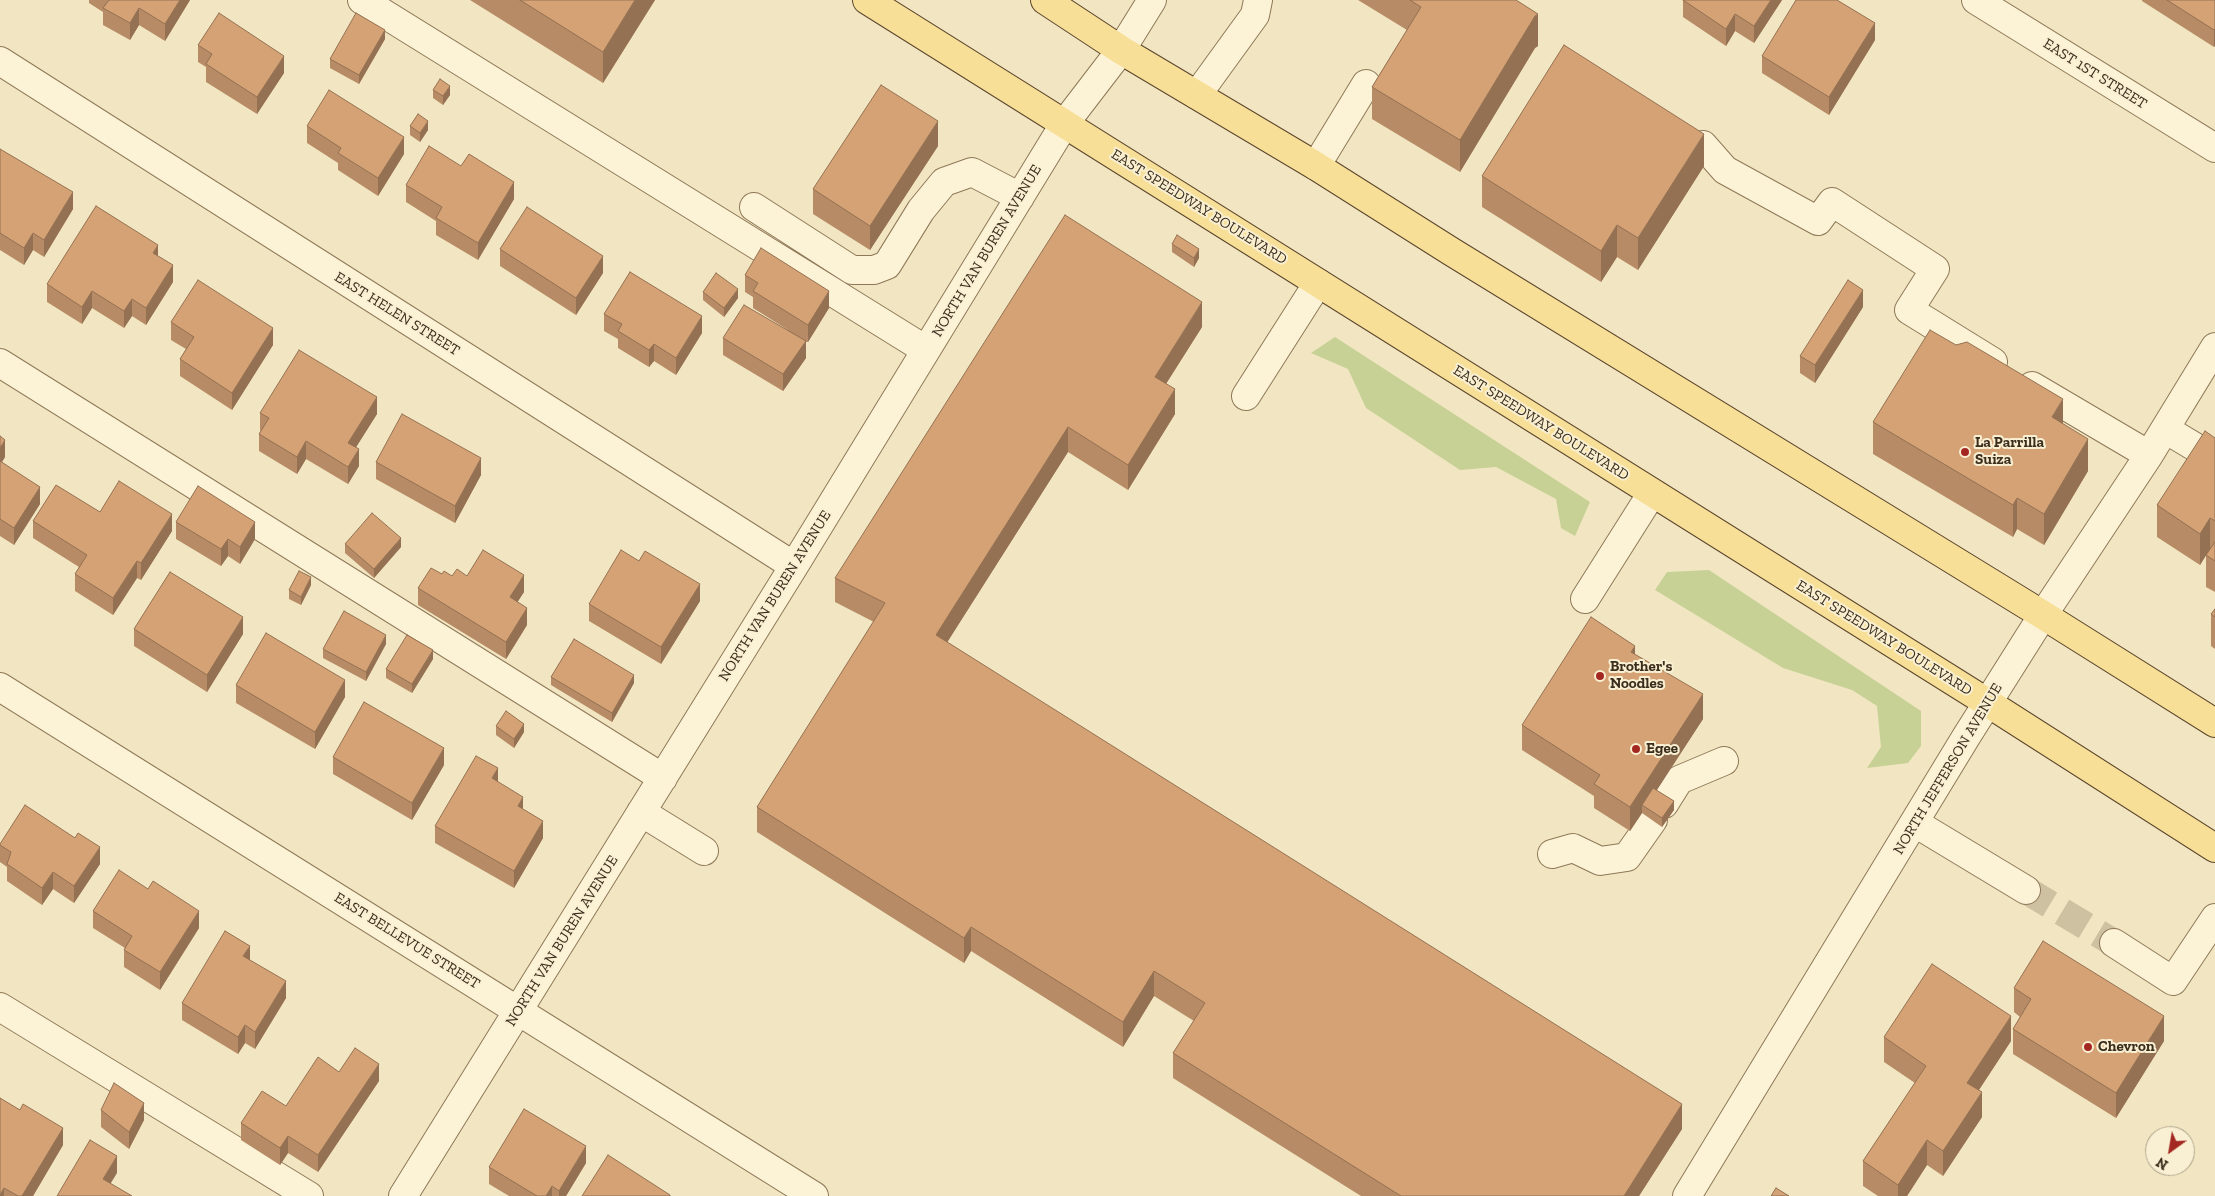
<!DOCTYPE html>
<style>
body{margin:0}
#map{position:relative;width:2215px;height:1196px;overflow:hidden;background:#f2e6c2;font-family:"Zilla Slab",serif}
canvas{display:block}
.north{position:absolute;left:2145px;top:1126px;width:50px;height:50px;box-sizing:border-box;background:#f9f0d3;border:1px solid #ada28a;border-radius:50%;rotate:212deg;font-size:14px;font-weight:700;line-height:20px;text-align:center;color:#3c2e1d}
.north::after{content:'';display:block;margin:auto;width:18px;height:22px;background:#a32822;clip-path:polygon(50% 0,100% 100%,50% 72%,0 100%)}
</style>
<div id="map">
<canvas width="2215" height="1196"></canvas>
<div class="north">N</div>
</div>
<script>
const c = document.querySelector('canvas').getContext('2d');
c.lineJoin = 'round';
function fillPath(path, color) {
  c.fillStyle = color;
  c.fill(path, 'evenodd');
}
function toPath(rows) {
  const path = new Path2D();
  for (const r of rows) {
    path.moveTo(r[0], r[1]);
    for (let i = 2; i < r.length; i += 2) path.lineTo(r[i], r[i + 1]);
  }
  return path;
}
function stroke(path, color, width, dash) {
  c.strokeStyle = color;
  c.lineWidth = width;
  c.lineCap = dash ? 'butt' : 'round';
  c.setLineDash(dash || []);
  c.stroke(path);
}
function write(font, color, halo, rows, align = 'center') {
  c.font = font + ' "Zilla Slab",serif';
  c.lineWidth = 4;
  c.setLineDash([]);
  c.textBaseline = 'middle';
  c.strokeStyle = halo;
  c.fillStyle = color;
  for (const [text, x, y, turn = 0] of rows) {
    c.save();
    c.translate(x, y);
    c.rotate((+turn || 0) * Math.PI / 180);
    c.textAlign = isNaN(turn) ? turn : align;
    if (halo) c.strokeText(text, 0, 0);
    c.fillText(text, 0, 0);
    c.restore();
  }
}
fillPath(toPath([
 [1335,337,1590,502,1575,536,1561,528,1556,499,1496,467,1460,470,1366,408,1348,369,1311,353],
 [1709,570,1921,711,1921,746,1908,763,1867,768,1881,747,1877,706,1852,690,1783,668,1655,590,1667,572]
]), '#c7d195');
stroke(toPath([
 [2026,890,2114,943]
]), '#cec1a1', 28, [28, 14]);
const minor = toPath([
 [362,0,926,350],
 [1976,0,2215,148],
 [0,61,794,566],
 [1197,95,1255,15,1258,0],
 [1703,145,1725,170,1818,221,1832,202,1935,269,1909,310,1993,362],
 [1316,166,1366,84],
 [754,207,852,270,874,270,887,265,921,210,944,182,972,172,1020,197],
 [0,363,663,778],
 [2032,386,2149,455],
 [1246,396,1318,283],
 [2165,429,2215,459],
 [1585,599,1652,493],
 [0,687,814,1196],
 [1664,804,1679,780,1724,761],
 [641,812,704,851],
 [1915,823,2026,890],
 [1552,854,1573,848,1600,861,1627,857,1653,820],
 [2114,943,2173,981,2215,918],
 [0,1007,309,1196],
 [403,1196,794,566,1065,123,1121,50,1152,0],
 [1687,1196,1966,737,2043,615,2149,455,2215,347]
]);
const major = toPath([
 [867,0,1988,703,2215,848],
 [1045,0,1121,50,1316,166,1452,252,2043,615,2215,723]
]);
stroke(minor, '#8e7857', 30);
stroke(major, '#5b452c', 30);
stroke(minor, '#fcf3d7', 28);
stroke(major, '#f8df97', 28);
fillPath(toPath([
 [89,0,190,0,165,41,139,25,130,40,103,25,103,12,89,3],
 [470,0,655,0,603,83],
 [1358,0,1516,0,1538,46,1535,48,1460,172,1372,119,1372,87,1407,30],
 [1683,0,1782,0,1754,43,1735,31,1726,46,1683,17],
 [2142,0,2215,0,2214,47,2142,1],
 [385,39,359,84,330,68,330,59],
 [1875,40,1829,115,1762,73,1762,56],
 [198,45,284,73,257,114,206,82,206,67,198,62],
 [433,90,450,95,443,105,433,98],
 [307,126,404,154,378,196,338,170,338,163,307,143],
 [410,126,428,130,420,142,410,135],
 [938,146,870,250,813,214,813,189],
 [0,149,73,209,44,257,33,250,24,265,0,250],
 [1704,166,1638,270,1617,257,1601,282,1482,207,1482,176],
 [406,185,514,199,478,260,436,235,436,221,406,202],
 [1172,244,1199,258,1194,267,1172,252],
 [500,249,603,273,576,315,500,266],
 [158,256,173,282,146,325,132,316,124,328,92,308,82,324,47,302,47,284],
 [745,275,829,308,808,342,806,342,806,358,783,391,723,355,723,338,788,330,753,308,753,297,745,292],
 [703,292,738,298,724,317,703,300],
 [1863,307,1815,383,1800,373,1800,356],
 [604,314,702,333,676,375,654,361,649,367,618,348,618,339,604,331],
 [171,322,273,345,232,410,180,376,180,359,186,349,171,340],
 [1202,327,1166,384,1175,414,1128,490,1068,452,947,642,1682,1129,1639,1196,1361,1196,1173,1078,1173,1053,1194,1021,1154,996,1123,1047,971,951,964,963,757,832,757,807,874,622,835,602,835,578],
 [1956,345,2063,424,2088,471,2044,545,2017,529,2013,537,1873,454,1873,422],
 [260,413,377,414,356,447,359,466,348,484,306,459,297,474,259,451,259,434,261,431,260,430],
 [0,436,5,457,2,462,40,504,14,545,0,536],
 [2215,438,2215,592,2206,587,2206,555,2200,565,2157,537,2157,505],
 [376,462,481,475,455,523,376,479],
 [100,512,172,531,141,580,137,578,113,615,75,591,75,574,79,567,33,538,33,521],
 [176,522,255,539,240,564,228,556,221,566,176,539],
 [345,544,401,547,374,578,345,553],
 [639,561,700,601,661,664,589,621,589,604],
 [442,574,452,576,467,576,524,592,517,602,527,625,506,659,418,605,418,588],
 [311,585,301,605,289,599,289,590],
 [2215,609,2215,649,2211,646,2211,614],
 [134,629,243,634,207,692,134,646],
 [386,644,366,681,323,658,323,649],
 [1635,655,1703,719,1656,790,1674,810,1662,827,1642,813,1630,831,1594,808,1594,796,1522,750,1522,725],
 [433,659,412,693,386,678,386,669],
 [551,677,634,683,612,722,551,685],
 [236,685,345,697,315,749,236,703],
 [496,726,524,732,514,748,496,735],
 [333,757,444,765,412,820,333,774],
 [498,782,523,809,543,838,514,888,435,843,435,826],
 [0,844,100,864,74,903,53,889,42,905,7,881,7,867,0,862],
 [93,911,199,928,160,990,124,967,124,950,125,948,93,928],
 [250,960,286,998,255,1049,245,1043,238,1054,182,1020,182,1003],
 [2014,988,2164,1041,2116,1118,2013,1054,2013,1029,2020,1017,2014,1012],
 [1884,1037,2011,1041,1979,1090,1982,1117,1943,1176,1927,1165,1907,1196,1878,1196,1863,1186,1863,1161,1915,1083,1884,1062],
 [339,1072,379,1081,318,1172,288,1153,280,1165,241,1140,241,1123,286,1106],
 [0,1098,63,1145,33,1196,0,1196],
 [101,1110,144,1120,129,1149,101,1127],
 [586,1163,566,1196,509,1196,489,1184,489,1167]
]), '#b68b65');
fillPath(toPath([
 [180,0,190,0,165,41,165,24],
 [635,0,655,0,603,83,603,52],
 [1771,0,1782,0,1754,43,1754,26],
 [139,8,139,25,130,40,130,23],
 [1538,14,1538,46,1535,48,1460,172,1460,140,1535,16],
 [1735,14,1735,31,1726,46,1726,29],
 [1875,23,1875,40,1829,115,1829,97],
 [2215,29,2215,46,2214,47,2214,30],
 [385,30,385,39,359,84,359,75],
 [284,56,284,73,257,114,257,97],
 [450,86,450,95,443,105,443,96],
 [428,121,428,130,420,142,420,133],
 [938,121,938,146,870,250,870,226],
 [1704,134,1704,166,1638,270,1638,238],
 [404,137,404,154,378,196,378,178],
 [514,182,514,199,478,260,478,243],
 [73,192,73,209,44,257,44,240],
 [1617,225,1617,257,1601,282,1601,251],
 [33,233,33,250,24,265,24,248],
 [158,245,158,262,153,253],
 [1199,249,1199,258,1194,267,1194,258],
 [603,256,603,273,576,315,576,298],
 [173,265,173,282,146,325,146,308],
 [738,289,738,298,724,317,724,308],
 [1863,290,1863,307,1815,383,1815,365],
 [92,291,92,308,82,324,82,307],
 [829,291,829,308,808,342,808,325],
 [132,299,132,316,124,328,124,311],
 [1202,302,1202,327,1155,401,1155,377],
 [702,316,702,333,676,375,676,358],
 [273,328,273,345,232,410,232,393],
 [806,341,806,358,783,391,783,374],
 [654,344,654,361,649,367,649,350],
 [1175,389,1175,414,1128,490,1128,465],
 [377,397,377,414,348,460,348,443],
 [2063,399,2063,431,2052,417],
 [1068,427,1068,452,936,660,936,635],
 [2088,439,2088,471,2044,545,2044,514],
 [5,440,5,457,0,465,0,448],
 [306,441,306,459,297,474,297,457],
 [359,449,359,466,348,484,348,467],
 [481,458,481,475,455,523,455,506],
 [40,487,40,504,14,545,14,528],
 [2017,498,2017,529,2013,537,2013,505],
 [172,514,172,531,141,580,141,563],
 [2210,518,2210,549,2200,565,2200,534],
 [255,522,255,539,240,564,240,547],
 [401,538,401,547,374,578,374,569],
 [228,539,228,556,221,566,221,549],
 [137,561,137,578,113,615,113,598],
 [524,575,524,592,510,614,510,597],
 [311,577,311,585,301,605,301,597],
 [700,584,700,601,661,664,661,647],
 [527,608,527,625,506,659,506,642],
 [243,617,243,634,207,692,207,675],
 [386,635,386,644,366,681,366,672],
 [1635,646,1635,671,1631,652],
 [433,650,433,659,412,693,412,684],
 [634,675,634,683,612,722,612,713],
 [345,680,345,697,315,749,315,732],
 [1703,694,1703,719,1646,807,1642,805,1642,813,1630,831,1630,807],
 [524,724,524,732,514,748,514,739],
 [444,748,444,765,412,820,412,803],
 [498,768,498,785,492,778],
 [523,797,523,814,518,806],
 [1674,801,1674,810,1662,827,1662,818],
 [543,821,543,838,514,888,514,871],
 [100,847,100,864,74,903,74,886],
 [53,872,53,889,42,905,42,888],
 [199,911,199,928,160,990,160,972],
 [971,927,971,951,964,963,964,938],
 [250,946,250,963,243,956],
 [1154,971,1154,996,1123,1047,1123,1022],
 [286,981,286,998,255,1049,255,1032],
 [2011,1016,2011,1041,1967,1108,1967,1083],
 [2164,1016,2164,1041,2116,1118,2116,1093],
 [245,1025,245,1043,238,1054,238,1037],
 [379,1064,379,1081,318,1172,318,1155],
 [1982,1092,1982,1117,1943,1176,1943,1151],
 [144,1103,144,1120,129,1149,129,1132],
 [1682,1104,1682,1129,1639,1196,1624,1196],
 [63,1128,63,1145,33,1196,22,1196],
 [288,1136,288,1153,280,1165,280,1148],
 [1927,1140,1927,1165,1907,1196,1898,1196,1898,1185],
 [586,1146,586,1163,566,1196,559,1196,559,1191],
 [117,1156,117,1173,103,1196,103,1179],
 [552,1186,552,1196,546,1196],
 [4,1188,4,1196,0,1196,0,1195]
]), '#947152');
const building = toPath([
 [109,0,180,0,165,24,139,8,130,23,103,8,109,0],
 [520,0,635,0,603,52,520,0],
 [1410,0,1516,0,1538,14,1535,16,1460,140,1372,87,1421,7,1410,0],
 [1683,0,1771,0,1754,26,1735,14,1726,29,1683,0],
 [1796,0,1837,0,1875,23,1829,97,1762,56,1796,0],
 [2167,0,2215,0,2215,29,2214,30,2167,0],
 [219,13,284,56,257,97,206,64,212,54,198,45,219,13],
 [356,13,385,30,359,75,330,59,356,13],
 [1564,45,1704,134,1638,238,1617,225,1601,251,1482,176,1564,45],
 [440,79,450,86,443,96,433,90,440,79],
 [881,85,938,121,870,226,813,189,881,85],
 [329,90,404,137,378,178,338,153,341,148,307,126,329,90],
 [418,114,428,121,420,133,410,126,418,114],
 [429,146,461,166,469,154,514,182,478,243,436,218,442,207,406,185,429,146],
 [0,149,73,192,44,240,33,233,24,248,0,233,0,149],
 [96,206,158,245,153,253,173,265,146,308,132,299,124,311,92,291,82,307,47,284,96,206],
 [527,207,603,256,576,298,500,249,527,207],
 [1065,215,1202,302,1155,377,1175,389,1128,465,1068,427,936,635,1682,1104,1624,1196,1401,1196,1173,1053,1205,1003,1154,971,1123,1022,971,927,964,938,757,807,885,603,835,578,1065,215],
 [1177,235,1199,249,1194,258,1172,244,1177,235],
 [761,248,829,291,808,325,753,291,758,283,745,275,761,248],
 [630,272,702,316,676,358,654,344,649,350,618,331,622,324,604,314,630,272],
 [716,273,738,289,724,308,703,292,716,273],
 [198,280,273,328,232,393,180,359,194,337,171,322,198,280],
 [1848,280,1863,290,1815,365,1800,356,1848,280],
 [744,305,806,341,783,374,723,338,744,305],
 [1930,330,1956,345,1967,342,2063,399,2052,417,2088,439,2044,514,2017,498,2013,505,1873,422,1930,330],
 [299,350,377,397,348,443,359,449,348,467,306,441,297,457,259,434,269,418,260,413,299,350],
 [402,414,481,458,455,506,376,462,402,414],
 [2205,431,2215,438,2215,521,2210,518,2200,534,2157,505,2205,431],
 [0,436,5,440,0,448,0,436],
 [0,461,40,487,14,528,0,519,0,461],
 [119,481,172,514,141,563,137,561,113,598,75,574,87,555,33,521,56,485,100,512,119,481],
 [198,486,255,522,240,547,228,539,221,549,176,522,198,486],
 [372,513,401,538,374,569,345,544,372,513],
 [2215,542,2215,561,2206,555,2215,542],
 [483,550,524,575,510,597,527,608,506,642,418,588,431,568,442,574,444,571,452,576,457,569,467,576,483,550],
 [621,550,639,561,645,551,700,584,661,647,589,604,621,550],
 [299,571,311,577,301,597,289,590,299,571],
 [170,572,243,617,207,675,134,629,170,572],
 [2215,609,2215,617,2211,614,2215,609],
 [344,611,386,635,366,672,323,649,344,611],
 [1591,617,1635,646,1631,652,1703,694,1630,807,1594,784,1600,775,1522,725,1591,617],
 [266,633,345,680,315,732,236,685,266,633],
 [407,635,433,650,412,684,386,669,407,635],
 [574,639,634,675,612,713,551,677,574,639],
 [364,702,444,748,412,803,333,757,364,702],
 [506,711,524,724,514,739,496,726,506,711],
 [476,756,498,768,492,778,523,797,518,806,543,821,514,871,435,826,476,756],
 [1653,788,1674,801,1662,818,1642,805,1653,788],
 [25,805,75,838,78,833,100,847,74,886,53,872,42,888,7,864,11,852,0,845,0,844,25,805],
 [119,870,148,889,153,881,199,911,160,972,124,950,132,936,93,911,119,870],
 [225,931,250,946,243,956,286,981,255,1032,245,1025,238,1037,182,1003,225,931],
 [2043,941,2164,1016,2116,1093,2013,1029,2031,999,2014,988,2043,941],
 [1932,964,2011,1016,1967,1083,1982,1092,1943,1151,1927,1140,1898,1185,1863,1161,1926,1066,1884,1037,1932,964],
 [355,1048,379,1064,318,1155,288,1136,280,1148,241,1123,262,1091,286,1106,318,1057,339,1072,355,1048],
 [114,1083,144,1103,129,1132,101,1110,114,1083],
 [0,1098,20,1110,23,1104,63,1128,22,1196,18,1196,4,1188,0,1195,0,1098],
 [524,1109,586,1146,559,1191,552,1186,546,1196,537,1196,489,1167,524,1109],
 [90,1140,117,1156,103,1179,132,1196,57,1196,90,1140],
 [608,1155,670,1195,670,1196,582,1196,608,1155],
 [1776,1188,1789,1196,1771,1196,1776,1188]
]);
fillPath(building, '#d4a275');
stroke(building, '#947152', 1);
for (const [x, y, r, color] of [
 [1965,452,5,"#a32822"],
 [1600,676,5,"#a32822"],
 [1636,749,5,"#a32822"],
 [2088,1047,5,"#a32822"]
]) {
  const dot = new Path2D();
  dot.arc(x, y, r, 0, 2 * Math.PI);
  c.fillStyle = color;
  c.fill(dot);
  stroke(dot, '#f9f0d3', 2);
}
write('15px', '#3c2e1d', '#f9f0d3', [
 ["EAST 1ST STREET",2095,74,32],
 ["EAST SPEEDWAY BOULEVARD",1199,207,32],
 ["NORTH VAN BUREN AVENUE",987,251,-59],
 ["EAST HELEN STREET",397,314,32],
 ["EAST SPEEDWAY BOULEVARD",1541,423,32],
 ["NORTH VAN BUREN AVENUE",775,596,-58],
 ["EAST SPEEDWAY BOULEVARD",1884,638,32],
 ["NORTH JEFFERSON AVENUE",1948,769,-59],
 ["EAST BELLEVUE STREET",407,941,32],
 ["NORTH VAN BUREN AVENUE",562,941,-58]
]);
write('bold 15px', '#3c2e1d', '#f9f0d3', [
 ["La Parrilla",1975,443],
 ["Suiza",1975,460],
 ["Brother's",1610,667],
 ["Noodles",1610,684],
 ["Egee",1646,749],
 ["Chevron",2098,1047]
], 'left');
</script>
